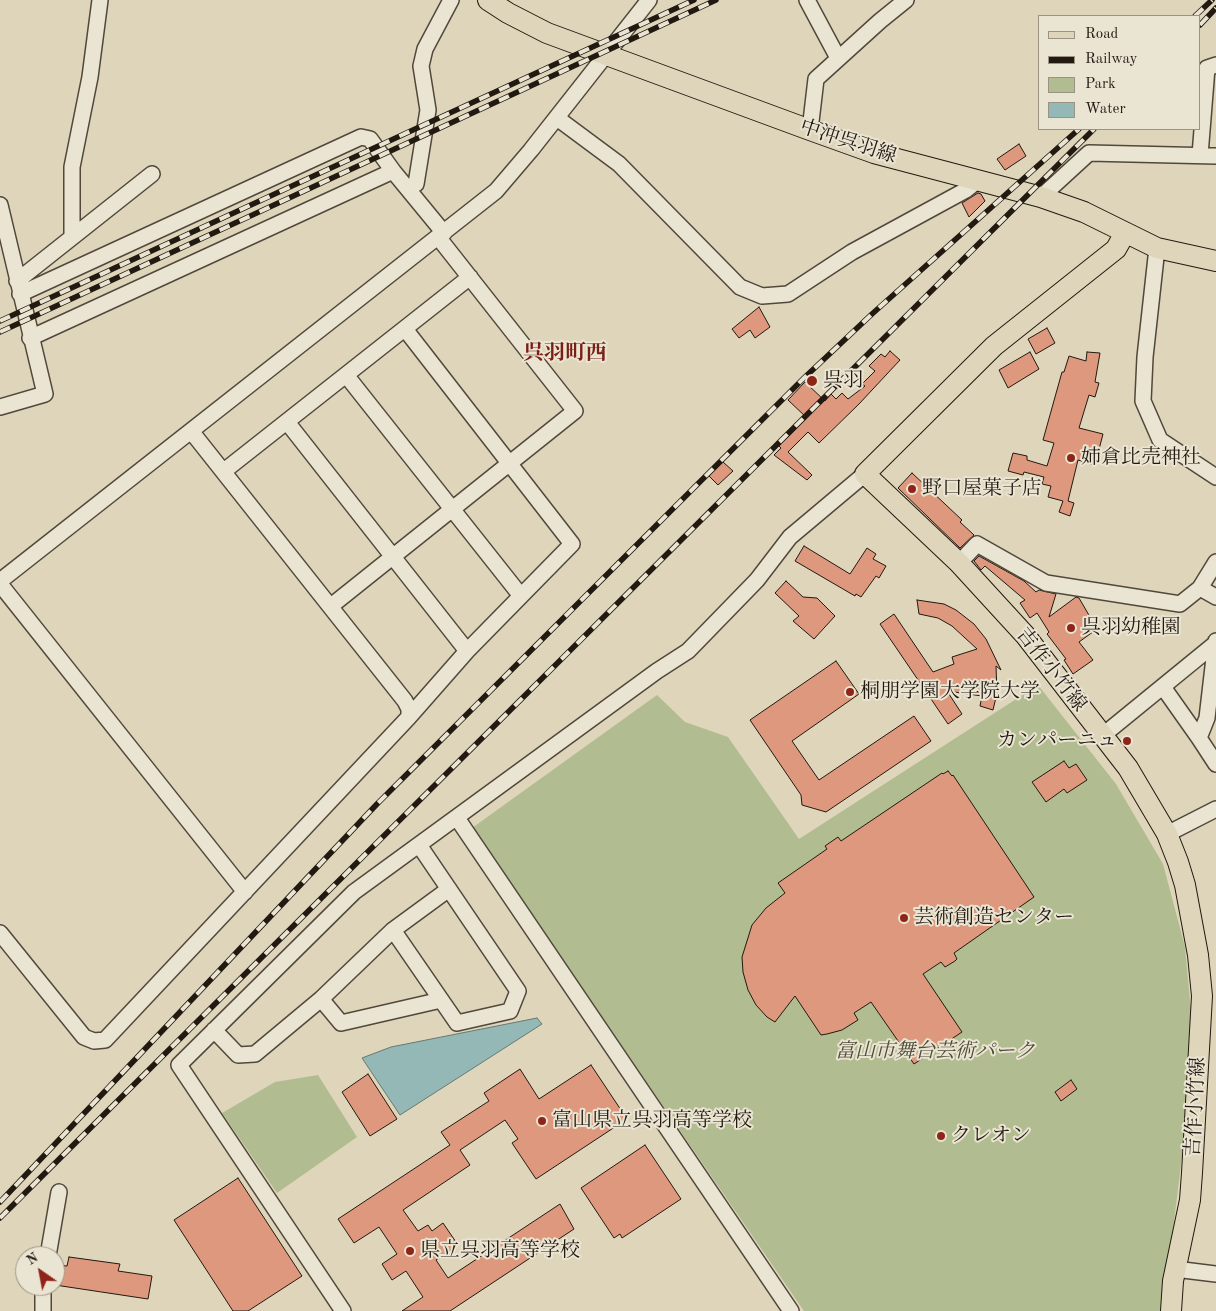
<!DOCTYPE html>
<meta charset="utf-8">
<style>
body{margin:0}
#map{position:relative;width:1216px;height:1311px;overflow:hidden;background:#ded5bb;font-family:"Old Standard TT",serif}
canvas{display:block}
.legend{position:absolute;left:1038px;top:15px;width:162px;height:115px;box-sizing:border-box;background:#eae4d3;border:1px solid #9a9385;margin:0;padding:6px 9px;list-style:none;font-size:15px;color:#221910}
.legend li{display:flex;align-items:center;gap:10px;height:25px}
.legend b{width:25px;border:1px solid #9a9385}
.north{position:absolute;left:15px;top:1246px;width:50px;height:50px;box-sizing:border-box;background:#eae4d3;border:1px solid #9a9385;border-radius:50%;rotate:327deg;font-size:14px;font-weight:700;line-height:20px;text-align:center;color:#221910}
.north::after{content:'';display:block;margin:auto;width:18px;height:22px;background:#8f2418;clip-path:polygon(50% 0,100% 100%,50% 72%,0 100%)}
</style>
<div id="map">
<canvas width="1216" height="1311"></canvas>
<ul class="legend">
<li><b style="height:6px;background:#ded5bb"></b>Road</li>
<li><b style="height:6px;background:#221910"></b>Railway</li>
<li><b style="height:14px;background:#b1bd90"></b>Park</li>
<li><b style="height:14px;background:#94b8b5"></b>Water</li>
</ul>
<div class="north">N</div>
</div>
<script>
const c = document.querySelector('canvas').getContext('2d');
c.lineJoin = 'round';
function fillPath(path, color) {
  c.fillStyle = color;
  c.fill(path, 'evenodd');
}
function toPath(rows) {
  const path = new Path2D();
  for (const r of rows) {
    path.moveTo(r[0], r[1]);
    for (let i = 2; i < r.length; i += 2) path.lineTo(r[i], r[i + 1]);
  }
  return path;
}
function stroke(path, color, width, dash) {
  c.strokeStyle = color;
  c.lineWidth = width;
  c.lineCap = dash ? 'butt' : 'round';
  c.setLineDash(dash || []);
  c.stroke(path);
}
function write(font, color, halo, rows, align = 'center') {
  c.font = font + ' "Old Standard TT","Noto Serif JP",serif';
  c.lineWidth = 4;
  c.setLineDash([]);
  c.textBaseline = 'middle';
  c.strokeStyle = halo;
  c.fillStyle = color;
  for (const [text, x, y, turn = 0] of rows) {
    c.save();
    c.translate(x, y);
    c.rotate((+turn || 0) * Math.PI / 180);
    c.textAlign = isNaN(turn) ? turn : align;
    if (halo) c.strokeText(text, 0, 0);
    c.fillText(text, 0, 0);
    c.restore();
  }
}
fillPath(toPath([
 [1038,685,1116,784,1163,864,1185,947,1191,1012,1183,1148,1163,1311,804,1311,472,828,657,695,685,722,728,737,799,839],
 [318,1075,357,1137,277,1193,222,1113,275,1082]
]), '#b1bd90');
const water = toPath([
 [537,1018,542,1024,400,1115,362,1058,391,1047,537,1018]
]);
fillPath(water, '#94b8b5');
stroke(water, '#667873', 1);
const building = toPath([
 [1019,144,1026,156,1005,170,997,159,1019,144],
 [978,193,981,194,985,201,969,217,962,203,978,193],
 [759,307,770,327,755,338,750,330,739,338,732,329,759,307],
 [1047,328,1055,343,1036,354,1028,339,1047,328],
 [890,351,900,360,859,404,819,443,808,432,788,452,812,475,807,480,774,455,781,448,779,446,807,418,788,400,805,382,825,401,831,394,836,399,842,393,848,399,865,386,862,384,875,371,869,366,881,354,885,357,890,351],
 [1030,352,1039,369,1008,388,999,370,1030,352],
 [1087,352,1100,353,1095,382,1099,383,1095,397,1089,395,1079,428,1103,434,1095,465,1078,460,1068,501,1074,503,1070,516,1059,512,1063,501,1048,497,1051,486,1042,484,1044,477,1024,472,1023,475,1008,471,1013,453,1027,456,1027,460,1047,466,1054,443,1043,440,1062,372,1064,372,1069,356,1086,361,1087,352],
 [723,462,733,471,718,485,709,476,723,462],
 [912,473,962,520,960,522,974,535,960,548,898,488,912,473],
 [804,546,850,574,867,548,876,554,873,559,886,566,879,578,876,576,861,597,856,594,855,596,795,561,804,546],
 [979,556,1024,581,1036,592,1039,590,1056,594,1049,617,1076,597,1079,598,1097,629,1079,642,1093,660,1073,674,1064,660,1066,659,1047,634,1049,632,1037,613,1030,618,1020,603,1025,600,985,566,981,570,974,561,979,556],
 [786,581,803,597,817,598,835,616,814,639,793,621,799,616,775,593,786,581],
 [917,600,944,604,956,610,974,624,986,639,1001,670,996,666,997,693,993,710,980,706,982,696,947,691,962,714,948,724,880,624,894,614,933,672,954,664,952,657,977,649,952,626,938,618,919,614,917,600],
 [836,661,859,694,792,741,819,780,914,716,931,741,826,812,802,805,801,795,750,720,836,661],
 [1064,761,1069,768,1076,764,1087,780,1067,793,1064,789,1046,802,1032,782,1064,761],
 [948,771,952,776,953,775,1034,897,954,953,957,959,955,961,945,967,941,962,923,974,962,1032,914,1064,871,1002,854,1013,858,1020,842,1030,827,1034,821,1035,795,996,775,1022,767,1017,756,1005,748,990,743,972,742,957,752,925,766,908,785,893,778,883,827,849,825,846,838,837,841,841,942,773,943,774,948,771],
 [591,1065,627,1119,536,1179,512,1143,518,1139,505,1120,460,1150,470,1165,403,1210,418,1231,428,1225,432,1231,443,1223,458,1245,436,1260,448,1278,560,1204,574,1229,450,1311,402,1311,423,1297,406,1271,392,1280,382,1264,397,1254,379,1227,354,1243,338,1219,450,1145,441,1132,489,1101,484,1093,520,1069,539,1099,591,1065],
 [368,1074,397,1119,370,1136,342,1092,368,1074],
 [1071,1080,1077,1089,1061,1101,1055,1092,1071,1080],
 [645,1145,681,1199,622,1238,620,1234,614,1238,581,1188,645,1145],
 [238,1178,302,1276,248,1311,233,1311,174,1220,238,1178],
 [69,1257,120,1264,118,1271,152,1276,148,1299,55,1285,55,1265,67,1266,69,1257]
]);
fillPath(building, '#de987d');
stroke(building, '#221910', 1);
const minor = toPath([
 [807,0,838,58],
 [557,118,619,164,740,287,762,296,788,294,852,252,966,190,977,181],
 [810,130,816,79,880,21,906,0],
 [1200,155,1207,68,1216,65],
 [416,184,428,110,421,66,425,49,451,0],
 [1041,197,1089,153,1216,156],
 [0,205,45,394,0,407],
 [72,235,72,167,90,77,100,0],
 [1157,248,1145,357,1143,401,1160,440,1216,477],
 [17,281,152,174],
 [20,294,361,137,370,139,393,171],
 [30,338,393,171,444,233],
 [346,375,521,596],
 [287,422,467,651],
 [191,431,405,701,409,709,409,717],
 [224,471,470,277],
 [959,563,977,544,1046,583,1180,604,1200,588,1216,562],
 [0,581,496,191,531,150,649,0],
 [0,584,245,892],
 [1200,588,1216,597],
 [331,606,575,411,438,237],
 [1216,641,1207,718,1199,738,1216,764],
 [1163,687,1199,738],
 [1102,736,1216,643],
 [457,818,791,1311],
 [1167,834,1216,809],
 [393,930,457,1023,510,1011,518,991,419,845],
 [0,933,84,1037,94,1041,105,1040,409,717,467,651,572,544,405,329],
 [321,999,341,1023,441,1000],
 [214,1030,238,1055,255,1054,321,999,393,930,449,889],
 [48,1256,59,1192],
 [1175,1269,1216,1274],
 [43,1311,43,1286],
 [343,1311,179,1065,354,892,657,671,688,651,757,580,790,537,865,474]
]);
const major = toPath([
 [488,0,508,13,547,33,810,130,874,153,1041,197,1084,212,1157,248,1216,261],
 [1125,233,1116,249,994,346,865,474,959,563,1025,635,1128,768,1167,834,1178,862,1185,885,1198,955,1202,996,1192,1173,1190,1200,1173,1281,1171,1311]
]);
stroke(minor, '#51483b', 18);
stroke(major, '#221910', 22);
stroke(minor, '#eae4d3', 15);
stroke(major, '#ded5bb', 20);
const rail = toPath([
 [1195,16,1212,0],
 [1200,25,1216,8],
 [0,321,694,0],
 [0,332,716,0],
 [0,1202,377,804,804,378,872,314,1079,129],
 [0,1218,1094,129]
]);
stroke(rail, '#221910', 5.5);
stroke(rail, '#eae4d3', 4, [11]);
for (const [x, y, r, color] of [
 [812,381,6,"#8f2418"],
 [1071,458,5,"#8f2418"],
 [912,489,5,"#8f2418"],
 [1071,628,5,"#8f2418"],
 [850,692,5,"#8f2418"],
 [1127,741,5,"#8f2418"],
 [904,918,5,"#8f2418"],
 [542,1121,5,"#8f2418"],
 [941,1136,5,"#8f2418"],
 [410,1251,5,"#8f2418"]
]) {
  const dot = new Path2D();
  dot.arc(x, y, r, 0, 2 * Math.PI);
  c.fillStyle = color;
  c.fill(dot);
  stroke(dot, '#eae4d3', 2);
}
write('20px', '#221910', '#eae4d3', [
 ["中沖呉羽線",848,142,18],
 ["吉作小竹線",1051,670,52],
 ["吉作小竹線",1196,1107,-87]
]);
write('20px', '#221910', '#eae4d3', [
 ["呉羽",823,381],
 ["姉倉比売神社",1081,458],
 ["野口屋菓子店",922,489],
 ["呉羽幼稚園",1081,628],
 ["桐朋学園大学院大学",860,692],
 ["カンパーニュ",1117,741,"right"],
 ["芸術創造センター",914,918],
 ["富山県立呉羽高等学校",552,1121],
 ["クレオン",951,1136],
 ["県立呉羽高等学校",420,1251]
], 'left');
write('italic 20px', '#4d4a36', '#eae4d3', [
 ["富山市舞台芸術パーク",935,1052]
]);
write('bold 21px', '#7a1f14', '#eae4d3', [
 ["呉羽町西",565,353]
]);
</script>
